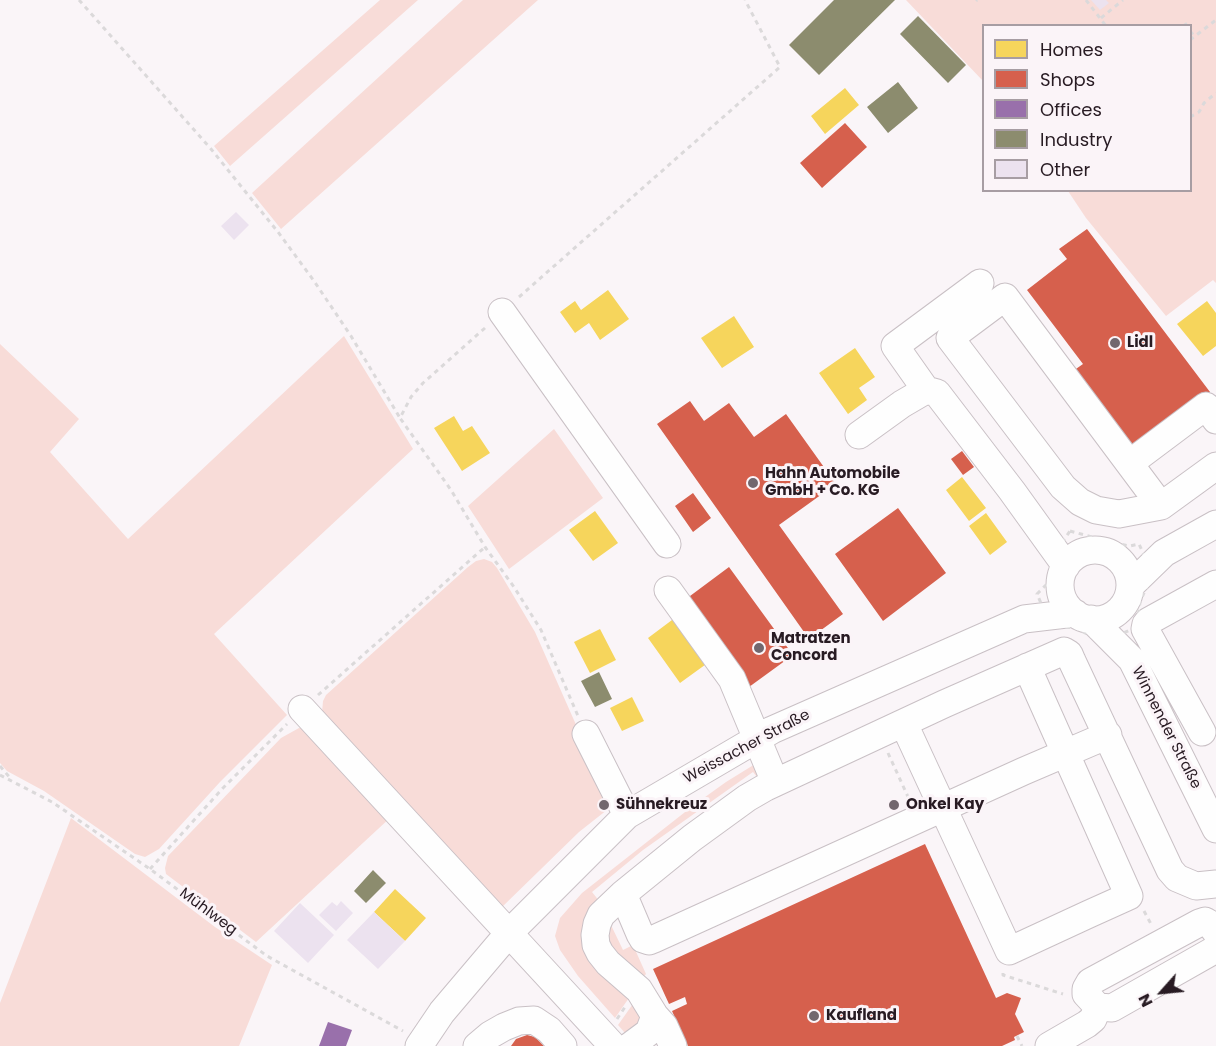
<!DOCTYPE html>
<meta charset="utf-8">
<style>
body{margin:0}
#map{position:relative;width:1216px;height:1046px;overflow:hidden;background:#faf5f8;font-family:Poppins,sans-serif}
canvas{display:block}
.legend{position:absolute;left:982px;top:24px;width:210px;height:168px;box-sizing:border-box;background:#fbf4f8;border:2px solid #a79da3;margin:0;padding:8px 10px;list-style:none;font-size:18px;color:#281b23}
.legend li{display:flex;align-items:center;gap:12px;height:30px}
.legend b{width:30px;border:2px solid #a79da3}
.north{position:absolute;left:1132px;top:962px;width:60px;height:60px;-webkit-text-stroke:4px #fbf4f8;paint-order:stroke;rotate:243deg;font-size:16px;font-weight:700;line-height:24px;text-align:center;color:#281b23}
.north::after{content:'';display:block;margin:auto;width:21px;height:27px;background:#281b23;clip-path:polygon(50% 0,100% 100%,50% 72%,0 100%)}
</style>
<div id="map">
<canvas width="1216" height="1046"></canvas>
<ul class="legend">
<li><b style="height:16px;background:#f6d55c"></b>Homes</li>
<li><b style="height:16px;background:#d6604d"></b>Shops</li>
<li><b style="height:16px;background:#9970ab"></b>Offices</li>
<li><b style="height:16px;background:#8c8c6e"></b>Industry</li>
<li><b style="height:16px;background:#ece2ef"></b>Other</li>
</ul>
<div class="north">N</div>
</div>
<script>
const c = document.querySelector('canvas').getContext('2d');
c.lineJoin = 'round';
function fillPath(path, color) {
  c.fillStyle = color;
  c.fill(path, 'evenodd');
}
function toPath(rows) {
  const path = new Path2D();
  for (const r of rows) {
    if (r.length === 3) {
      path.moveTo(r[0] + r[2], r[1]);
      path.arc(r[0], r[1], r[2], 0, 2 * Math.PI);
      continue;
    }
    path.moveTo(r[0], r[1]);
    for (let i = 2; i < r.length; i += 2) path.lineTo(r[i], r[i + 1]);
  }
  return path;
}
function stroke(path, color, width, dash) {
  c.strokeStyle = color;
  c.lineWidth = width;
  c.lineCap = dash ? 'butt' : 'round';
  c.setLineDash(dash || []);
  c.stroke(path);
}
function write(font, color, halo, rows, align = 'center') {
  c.font = font + ' Poppins,sans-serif';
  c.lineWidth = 6;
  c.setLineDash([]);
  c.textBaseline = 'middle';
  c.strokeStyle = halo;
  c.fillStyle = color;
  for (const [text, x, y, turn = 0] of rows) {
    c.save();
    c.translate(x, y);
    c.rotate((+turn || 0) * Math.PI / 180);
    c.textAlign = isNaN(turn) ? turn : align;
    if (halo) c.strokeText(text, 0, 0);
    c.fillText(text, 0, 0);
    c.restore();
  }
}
fillPath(toPath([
 [380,0,418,0,230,166,214,146],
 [463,0,538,0,281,229,252,193],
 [906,0,1216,0,1216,283,1213,280,1166,316,1086,218,1068,191,1190,190,1190,26,984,26,983,81],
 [344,336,413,449,214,634,287,715,220,782,159,849,145,857,135,854,44,791,7,771,0,763,0,344,79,419,50,452,128,539],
 [554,429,603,498,509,569,468,506],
 [484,559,492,562,497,568,535,632,581,736,617,802,579,832,501,908,322,713,323,701,326,695,468,567,476,561],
 [299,728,303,728,391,817,256,942,166,874,165,868,168,856,281,738],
 [760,761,761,782,753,772,643,850,592,892,600,902,591,913,631,995,615,1018,578,976,560,950,555,936,560,918,582,893,694,805,726,782],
 [71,818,215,927,272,965,239,1046,0,1046,0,1003],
 [618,913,621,917,610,923,623,950,633,945,646,974,641,980,606,947,608,918],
 [635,1001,644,1019,625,1033,618,1025]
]), '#f8dcd8');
fillPath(toPath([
 [845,88,859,105,825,134,811,116],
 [608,290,629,319,600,340,589,323,575,333,560,312,575,301,581,310],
 [1207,301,1216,313,1216,346,1203,356,1177,324],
 [734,316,754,347,722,368,701,338],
 [855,348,875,377,859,388,867,400,848,414,819,373],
 [454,416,463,431,472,426,490,453,462,471,434,428],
 [962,477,986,508,969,521,946,490],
 [595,511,618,543,593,561,569,530],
 [986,513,1007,542,990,555,969,526],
 [676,617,709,662,680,683,648,638],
 [600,629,616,660,590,673,574,642],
 [632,697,644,721,622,731,610,708],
 [395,889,426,918,405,941,374,912]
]), '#f6d55c');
fillPath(toPath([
 [845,123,867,147,822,188,800,163],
 [1087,229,1210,392,1133,450,1073,371,1083,364,1027,290,1067,259,1059,249],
 [690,401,704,421,729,403,754,437,786,414,836,484,779,525,843,614,809,639,657,424],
 [962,451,974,467,963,475,951,459],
 [693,493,711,518,693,532,675,506],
 [898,508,946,573,883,621,835,554],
 [729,567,793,655,749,687,686,599],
 [925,844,996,998,1007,993,1021,998,1015,1014,1024,1032,1014,1037,1015,1040,1002,1046,688,1046,672,1011,687,1004,685,997,669,1004,653,969],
 [527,1035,535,1037,544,1046,511,1046,516,1039]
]), '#d6604d');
fillPath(toPath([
 [328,1022,352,1030,346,1046,319,1046]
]), '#9970ab');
fillPath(toPath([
 [834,0,895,0,819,75,789,45],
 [918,16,966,65,948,83,900,34],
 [898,82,918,108,888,133,867,107],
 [599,672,612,699,595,707,581,681],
 [373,870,386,883,366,903,354,891]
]), '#8c8c6e');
fillPath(toPath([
 [1091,0,1106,0,1109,3,1100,10],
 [236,212,249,225,234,240,221,226],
 [341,901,353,913,336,931,319,915,332,902,337,906],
 [300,903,334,935,308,963,274,931],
 [374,912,405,941,378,969,347,940]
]), '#ece2ef');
const minor = toPath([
 [980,283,895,346,926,390,937,393,1012,491,1066,566],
 [502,312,667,544],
 [859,435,902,404,926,390],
 [1130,463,1206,406,1216,420],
 [1161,506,1005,297,950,338,1063,487,1080,502,1096,510,1119,514,1161,506,1216,466],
 [1095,585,35],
 [1130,586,1164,553,1216,524],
 [668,590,732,679,775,782],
 [1091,619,1132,660,1216,829],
 [302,709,613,1046],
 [904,724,1009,951,1089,914,1129,896,1027,667],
 [1202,732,1145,629,1146,624,1149,621,1216,584],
 [586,734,627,815],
 [623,894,640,934,643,939,649,941,654,939,1024,771,1108,735],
 [1216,932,1210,924,1205,921,1199,923,1090,982,1086,989,1086,994,1098,1007,1112,1008,1216,949],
 [419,1046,442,1012,509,933,627,815,772,730,1024,619,1075,613],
 [477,1046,490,1035,504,1027,519,1021,534,1020,549,1030,563,1046],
 [630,1046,649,1032,655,1016],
 [673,1046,664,1026,655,1016,639,990,608,963,600,953,596,945,595,935,597,924,601,915,623,894,692,838,747,798,766,787,944,704,1064,651,1069,654,1072,661,1170,870,1177,878,1196,886,1216,884],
 [1049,1046,1087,1024,1093,1019,1098,1007]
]);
stroke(minor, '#c9c0c5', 29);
stroke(toPath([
 [79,0,211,149,278,232,314,281,351,336,400,418],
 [1086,0,1106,26],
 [976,1,977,0],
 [1101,18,1123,0],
 [1185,23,1187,26],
 [1190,31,1195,37],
 [1190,40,1216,20],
 [1190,117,1199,112,1204,103,1216,93],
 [519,297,780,67,745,0],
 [485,328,423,383,411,397,400,418,451,490,485,547,514,587,541,630,578,716],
 [1070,531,1114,543,1130,546,1139,544,1154,577,1147,586,1140,602,1137,627,1110,639,1098,640,1076,628,1051,626,1037,594,1046,585,1050,575,1051,565,1049,552,1061,544,1070,531],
 [318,695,485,547],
 [888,753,909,799],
 [0,766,11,779],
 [0,775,52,802,150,869,267,956,403,1031],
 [150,869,223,788,287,724],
 [1144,911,1151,924],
 [1003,973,1003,975,1063,994],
 [617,1019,625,1007],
 [1017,1036,1022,1046]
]), '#dbd9da', 3, [4.5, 4.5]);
stroke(minor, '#fefefe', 27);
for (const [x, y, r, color] of [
 [1115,343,6,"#72676e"],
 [753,483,6,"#72676e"],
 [759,648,6,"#72676e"],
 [604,805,6,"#72676e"],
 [894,805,6,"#72676e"],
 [814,1016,6,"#72676e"]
]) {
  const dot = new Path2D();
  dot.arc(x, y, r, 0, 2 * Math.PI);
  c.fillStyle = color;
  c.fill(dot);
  stroke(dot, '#fbf4f8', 2);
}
write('bold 15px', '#281b23', '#fbf4f8', [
 ["Lidl",1127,343],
 ["Hahn Automobile",765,474],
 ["GmbH + Co. KG",765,491],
 ["Matratzen",771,639],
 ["Concord",771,656],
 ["Sühnekreuz",616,805],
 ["Onkel Kay",906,805],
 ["Kaufland",826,1016]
], 'left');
write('15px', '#281b23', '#fbf4f8', [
 ["Winnender Straße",1166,728,63],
 ["Weissacher Straße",747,747,-28],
 ["Mühlweg",208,912,37]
]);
</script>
